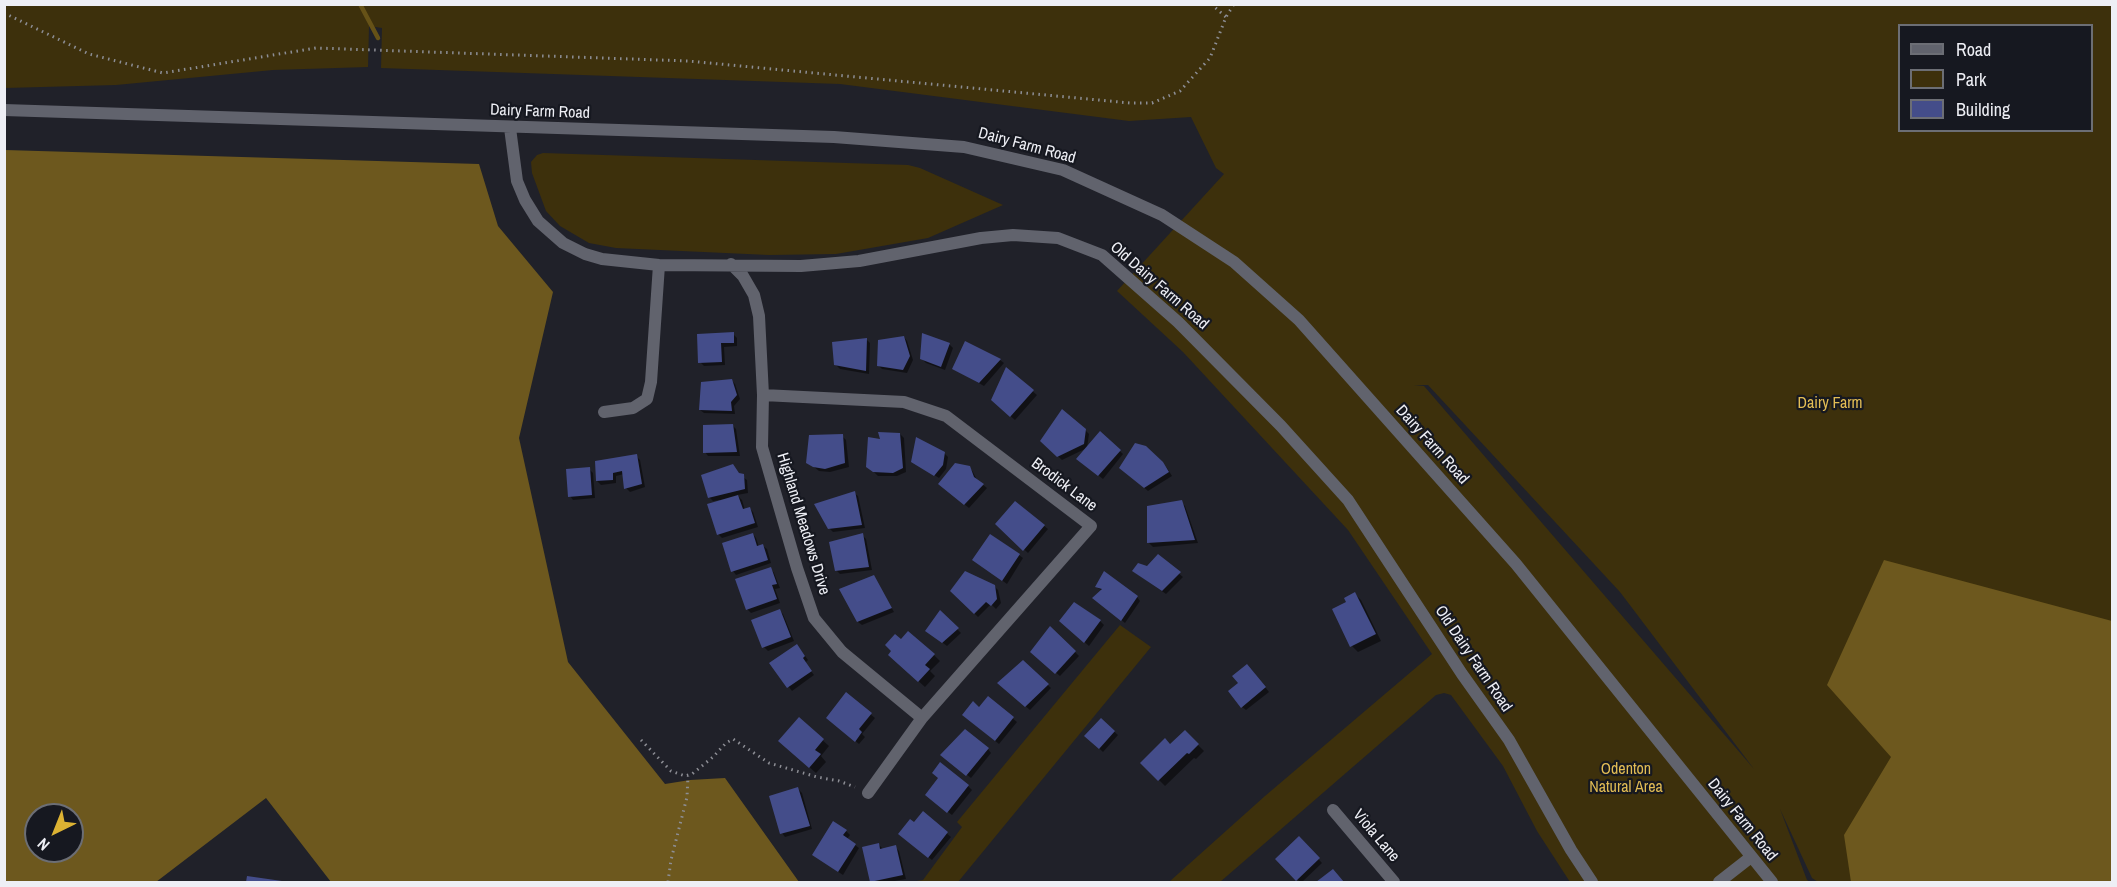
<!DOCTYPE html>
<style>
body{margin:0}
#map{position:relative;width:2117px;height:887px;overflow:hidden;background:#202129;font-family:"Archivo Narrow",sans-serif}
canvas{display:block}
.frame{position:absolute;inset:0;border:6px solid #eeeff5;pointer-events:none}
.legend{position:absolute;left:1898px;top:24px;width:195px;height:108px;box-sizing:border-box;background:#161820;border:2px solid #6c6e75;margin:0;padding:8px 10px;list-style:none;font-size:18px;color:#eeeff5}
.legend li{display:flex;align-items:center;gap:12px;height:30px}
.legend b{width:30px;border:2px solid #6c6e75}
.north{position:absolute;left:24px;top:803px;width:60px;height:60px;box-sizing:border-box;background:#161820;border:2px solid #6c6e75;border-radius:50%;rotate:223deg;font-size:16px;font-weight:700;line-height:24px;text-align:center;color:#eeeff5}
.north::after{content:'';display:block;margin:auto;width:21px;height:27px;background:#dcb233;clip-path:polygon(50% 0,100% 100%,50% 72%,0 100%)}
</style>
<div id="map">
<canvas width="2117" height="887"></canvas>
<div class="frame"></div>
<ul class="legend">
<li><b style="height:8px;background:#61636d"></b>Road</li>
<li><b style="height:16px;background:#3d300c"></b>Park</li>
<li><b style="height:16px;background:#444d8a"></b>Building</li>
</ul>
<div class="north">N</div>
</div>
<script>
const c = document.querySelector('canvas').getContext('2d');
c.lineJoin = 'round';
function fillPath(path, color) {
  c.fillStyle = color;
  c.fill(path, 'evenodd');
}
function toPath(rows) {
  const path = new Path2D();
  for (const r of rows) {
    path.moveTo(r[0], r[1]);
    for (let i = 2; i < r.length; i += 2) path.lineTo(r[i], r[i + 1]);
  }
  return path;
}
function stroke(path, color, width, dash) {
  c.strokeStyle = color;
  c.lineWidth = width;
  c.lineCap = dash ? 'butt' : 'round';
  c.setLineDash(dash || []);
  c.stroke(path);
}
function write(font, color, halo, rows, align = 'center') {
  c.font = font + ' "Archivo Narrow",sans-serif';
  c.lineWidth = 4.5;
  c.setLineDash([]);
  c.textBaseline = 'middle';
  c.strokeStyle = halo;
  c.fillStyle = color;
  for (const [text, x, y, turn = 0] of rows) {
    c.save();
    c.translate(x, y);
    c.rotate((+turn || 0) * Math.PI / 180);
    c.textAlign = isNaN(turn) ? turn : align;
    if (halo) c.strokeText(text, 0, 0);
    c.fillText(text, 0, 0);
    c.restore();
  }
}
fillPath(toPath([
 [4,5,2112,5,2112,882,1818,882,1812,878,1780,809,1807,880,1810,882,1570,882,1537,831,1503,766,1451,695,1444,693,1436,695,1220,882,1169,882,1265,796,1432,654,1348,530,1183,352,1117,291,1224,174,1216,168,1191,117,1129,121,840,84,381,68,382,28,369,26,368,67,273,70,116,85,5,88],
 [1900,26,2092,26,2092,130,1900,130],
 [1414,385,1428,385,1620,592,1754,769,1424,386],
 [543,153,908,165,920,168,1003,205,928,238,836,254,769,255,616,248,589,243,560,226,546,211,532,173,531,162,537,155],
 [1120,625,1151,647,958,882,910,882,923,880,962,827,957,822]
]), '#3d300c');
fillPath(toPath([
 [5,150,479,164,498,226,553,292,519,438,568,662,665,784,690,780,725,778,799,882,331,882,266,798,156,882,5,882],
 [36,815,72,815,72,851,36,851],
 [1884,560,2112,621,2112,882,1851,882,1844,835,1891,757,1827,685]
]), '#6d581e');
fillPath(toPath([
 [733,334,737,338,737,346,724,347,725,365,704,366,700,362,698,335],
 [904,337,907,341,913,360,907,373,882,369,878,365],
 [866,339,870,343,869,374,840,369,836,365],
 [949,344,953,348,945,370,926,363,922,359],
 [1000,360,1004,363,984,386,954,369],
 [1007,370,1037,395,1015,420,996,404],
 [731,380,735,384,740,399,734,406,735,414,704,413,700,410],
 [732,425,736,429,740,456,708,456,705,452],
 [1085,430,1089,434,1087,448,1062,460,1042,441],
 [1100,433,1123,454,1103,479,1081,462],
 [900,434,904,438,906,472,897,476,878,476,872,470,882,441],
 [842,436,846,440,849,467,830,472,819,471,808,462],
 [1145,447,1167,468,1172,476,1148,491,1125,471],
 [944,453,948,457,946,469,939,478,912,461],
 [636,456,640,460,645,487,630,492,626,488,624,474,616,476,616,483,601,485,597,481],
 [969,467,973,472,977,480,987,488,969,508,944,488],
 [589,469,593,473,595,498,573,500,570,496],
 [740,475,747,480,748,493,737,495,742,500,745,510,749,508,753,512,758,527,722,538,718,534,720,500,713,501,709,497],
 [854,493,858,496,865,528,833,532,829,528],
 [1181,502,1185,506,1198,543,1153,547,1149,543],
 [1015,503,1048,529,1028,553,997,524],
 [753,534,756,538,759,547,763,546,767,549,771,563,736,575,733,571],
 [862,535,866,539,872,570,840,574,836,570],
 [1019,555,1023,558,1007,584,978,563],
 [1158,556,1183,577,1166,594,1137,574,1148,568],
 [771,569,774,573,780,588,775,589,780,603,751,613,747,609],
 [874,577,894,612,862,625,858,622],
 [994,586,998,590,1001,603,996,609,991,604,978,617,952,591],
 [1096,587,1137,597,1140,601,1125,623,1098,601,1103,591],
 [1355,594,1361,600,1381,641,1358,652,1352,646,1348,603],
 [780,611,783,614,794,641,768,651,764,647,753,621],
 [940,612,961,633,947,646,931,634],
 [1100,621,1104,625,1089,646,1065,625],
 [1051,628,1079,656,1060,676,1036,656],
 [800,649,808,660,805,663,814,675,792,691,771,664],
 [934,655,940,661,930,671,935,676,925,687,896,661],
 [1023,662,1051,688,1030,710,1003,687],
 [1251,669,1269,692,1246,710,1242,707],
 [847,695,875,718,862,734,865,737,859,744,831,721],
 [988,698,1017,722,999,744,968,719],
 [799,719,829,746,821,756,826,762,816,773,786,747],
 [1101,720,1118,735,1103,752,1086,736],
 [1185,732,1204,751,1196,759,1194,758,1165,786,1142,763,1170,746],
 [988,749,991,753,971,778,946,758],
 [968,786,972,790,952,815,930,798],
 [798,789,802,793,812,829,785,837,782,833],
 [923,813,951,837,932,860,904,838],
 [846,831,850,835,847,839,859,848,843,875,813,855],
 [1299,838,1322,863,1302,882,1300,882,1277,859],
 [879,845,883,849,895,847,899,851,906,879,889,882,871,882,864,849]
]), '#0007');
stroke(toPath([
 [360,4,378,38]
]), '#665217', 4.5);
fillPath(toPath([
 [734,332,734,343,721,343,722,362,698,363,697,334],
 [922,333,950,343,941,367,920,359],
 [904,336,910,356,903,370,877,366,878,340],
 [867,338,866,371,834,365,832,342],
 [965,341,1001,359,979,383,952,369],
 [1006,367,1034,390,1010,417,991,400],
 [732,379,737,395,731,402,732,411,699,410,701,382],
 [1062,409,1086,429,1084,444,1057,457,1040,441],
 [733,424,737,452,703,453,703,425],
 [1100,431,1121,450,1098,476,1076,459],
 [878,432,900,433,903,468,893,473,873,472,866,467,868,437,880,439],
 [843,434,845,463,825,469,813,467,806,463,809,435],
 [916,437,945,452,943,465,934,476,911,462],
 [1135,443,1146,446,1163,462,1169,472,1144,488,1119,468],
 [637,454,642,484,624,489,622,471,613,473,613,480,596,481,595,461],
 [955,463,970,466,974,477,984,484,964,505,938,484],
 [733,464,739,473,744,474,745,489,708,498,701,475],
 [590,467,592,495,568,497,566,469],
 [855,491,862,525,828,529,814,504],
 [738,495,743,509,750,507,755,523,717,535,707,504],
 [1182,500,1195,540,1147,543,1147,506],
 [1015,501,1045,525,1023,551,995,524],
 [753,533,757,546,763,544,768,560,731,572,722,543],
 [863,533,869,567,835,571,829,542],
 [990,534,1020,554,1002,581,972,560],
 [1158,554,1181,572,1162,591,1132,571,1138,563,1147,566],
 [771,567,777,584,772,585,777,599,746,610,735,579],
 [965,571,995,585,997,599,991,606,986,602,974,614,950,591],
 [1104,571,1138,596,1121,621,1092,598,1102,589,1095,587],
 [874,575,892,608,857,622,839,589],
 [1355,592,1376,634,1350,647,1332,609,1346,602,1344,598],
 [1074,602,1101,620,1084,643,1059,621],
 [780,609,791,637,762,648,751,620],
 [940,610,959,628,942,643,925,631],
 [1050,626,1076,651,1055,674,1030,652],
 [908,631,935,654,925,665,930,669,918,682,888,655,891,651,885,645,895,634,901,639],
 [797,644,805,656,803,658,812,671,787,688,769,663],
 [1023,660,1049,684,1025,707,997,683],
 [1247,664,1266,687,1241,708,1228,691,1238,683,1232,676],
 [846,692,872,713,859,729,862,732,855,742,826,718],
 [988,696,1014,717,995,741,962,715,973,701,979,707],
 [799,717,824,739,815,750,821,754,809,768,778,741],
 [1101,718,1115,731,1099,749,1084,736],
 [965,729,989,748,966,776,940,755],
 [1185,730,1199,744,1189,754,1187,753,1158,781,1140,763,1165,738,1170,744],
 [940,762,969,785,947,813,925,795,938,778,932,773],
 [798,787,810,826,780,834,769,796],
 [923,811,948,832,928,858,898,834,910,819,914,822],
 [833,821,847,830,843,835,856,844,838,872,812,855],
 [1299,836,1320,858,1296,881,1275,859],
 [879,843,880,849,896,845,903,875,870,882,862,847],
 [1333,869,1344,882,1316,882],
 [247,876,282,881,282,882,246,882]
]), '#444d8a');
stroke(toPath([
 [1211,4,1226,17],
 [4,13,89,54,163,73,316,48,688,61,1130,103,1152,103,1180,91,1210,58,1226,17,1234,4],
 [641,740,671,771,685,776,692,774,713,757,726,743,733,739,769,763,817,777,839,781,855,787],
 [668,882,671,860,687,797,688,776]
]), '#8d8e95', 3, [1.5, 4.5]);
stroke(toPath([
 [4,110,834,137,964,147,1063,170,1162,215,1234,262,1299,320,1516,564,1772,882],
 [510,128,517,181,525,200,538,221,563,243,585,254,602,259,659,265,801,266,859,261,981,238,1013,235,1058,238,1102,255,1178,322,1281,426,1348,500,1462,674,1509,740,1571,850,1592,882],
 [731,264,743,276,754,295,759,316,763,395,762,447,797,568,814,618,842,652,922,718],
 [763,395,904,402,946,416,1091,526,922,718,868,793],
 [604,412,633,408,647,399,651,382,659,265],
 [1333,810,1394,882],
 [1719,882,1751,857]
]), '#61636d', 12);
write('16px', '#eeeff5', '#161820', [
 ["Dairy Farm Road",540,112,2],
 ["Dairy Farm Road",1027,146,15],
 ["Old Dairy Farm Road",1159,286,41],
 ["Dairy Farm Road",1432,445,48],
 ["Brodick Lane",1064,485,37],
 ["Highland Meadows Drive",803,524,73],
 ["Old Dairy Farm Road",1473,659,56],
 ["Dairy Farm Road",1742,820,51],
 ["Viola Lane",1376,836,50]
]);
write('16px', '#e3bd54', '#161820', [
 ["Dairy Farm",1830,404],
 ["Odenton",1626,770],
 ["Natural Area",1626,788]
]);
</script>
